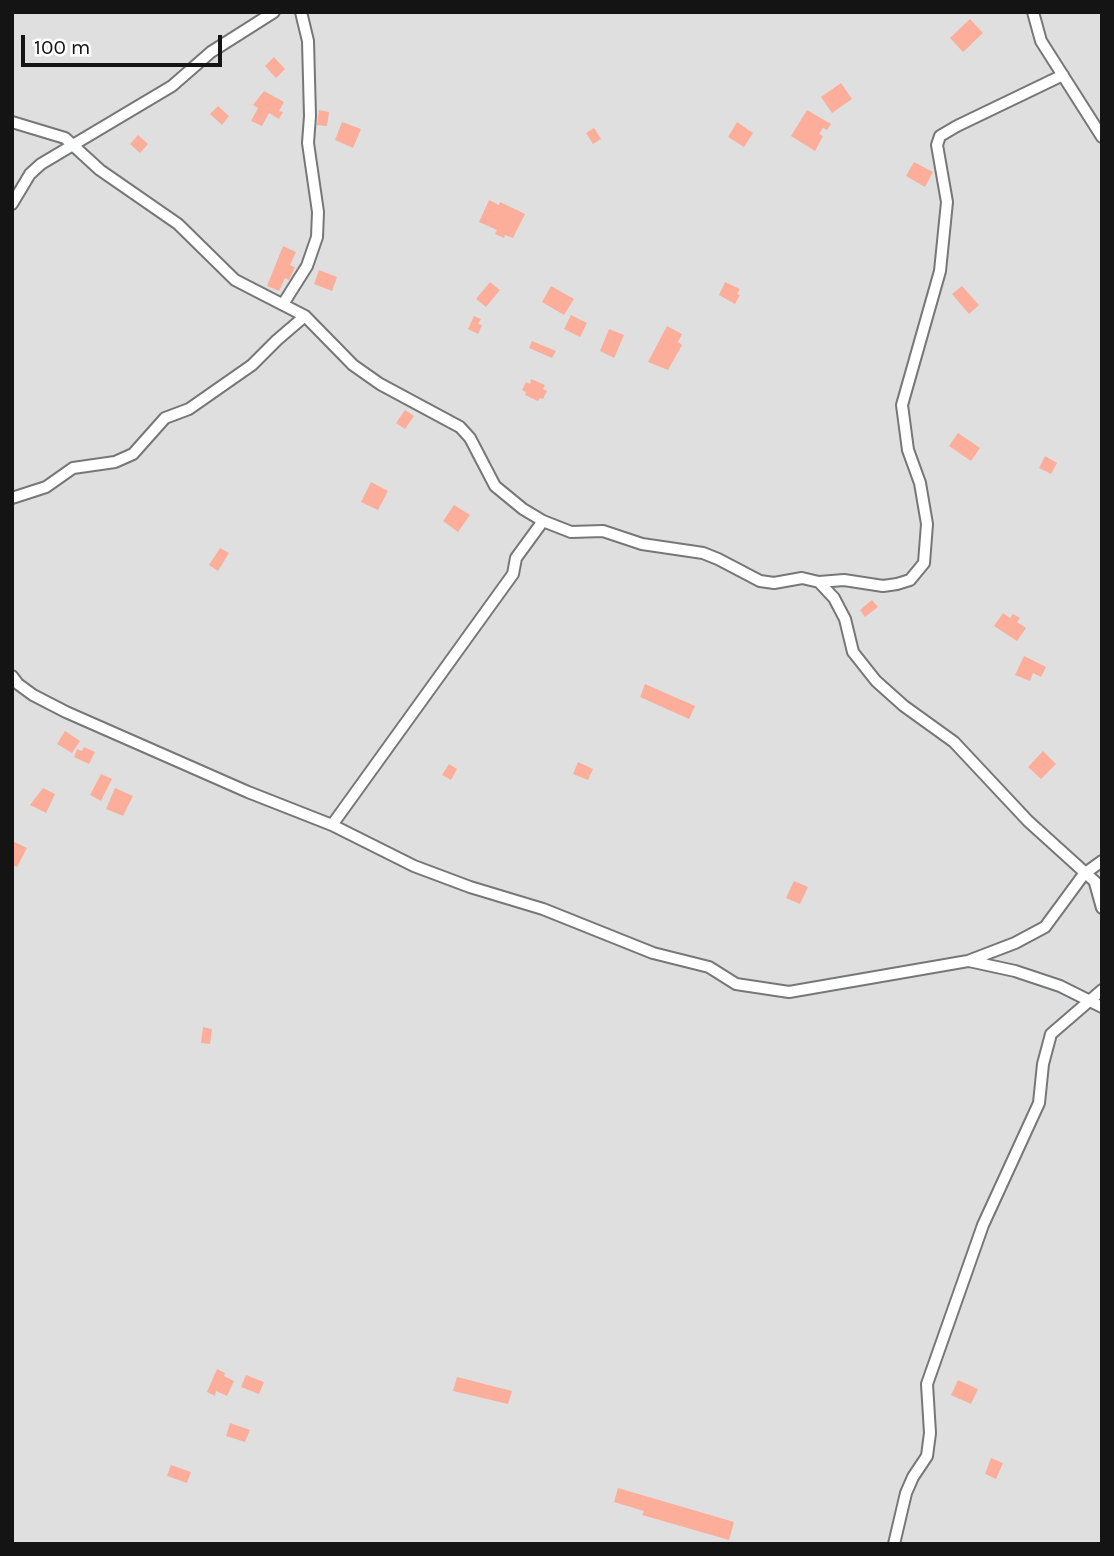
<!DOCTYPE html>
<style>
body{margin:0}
#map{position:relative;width:1114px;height:1556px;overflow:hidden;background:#dfdfe0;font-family:Karla,sans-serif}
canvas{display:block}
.frame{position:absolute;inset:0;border:14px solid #141415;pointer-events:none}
.scale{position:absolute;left:21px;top:35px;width:201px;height:32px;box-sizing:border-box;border:4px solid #141415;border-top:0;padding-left:9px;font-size:21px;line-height:24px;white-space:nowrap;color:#141415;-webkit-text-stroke:5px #fff;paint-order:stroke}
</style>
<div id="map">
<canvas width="1114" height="1556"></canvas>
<div class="frame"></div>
<div class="scale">100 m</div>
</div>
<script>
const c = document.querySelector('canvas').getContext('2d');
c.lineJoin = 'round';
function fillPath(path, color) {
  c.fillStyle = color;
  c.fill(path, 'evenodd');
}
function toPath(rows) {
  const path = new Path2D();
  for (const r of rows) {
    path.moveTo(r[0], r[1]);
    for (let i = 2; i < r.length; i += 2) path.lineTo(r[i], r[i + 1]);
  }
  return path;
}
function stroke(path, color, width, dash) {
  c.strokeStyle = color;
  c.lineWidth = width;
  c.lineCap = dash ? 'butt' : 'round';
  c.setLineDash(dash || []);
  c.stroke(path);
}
fillPath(toPath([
 [970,19,983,33,963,52,950,38],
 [274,57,285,69,276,78,265,66],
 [841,83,852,99,832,113,821,97],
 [264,91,284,102,279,111,283,112,279,119,269,113,262,126,251,121,258,108,253,105],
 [218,106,229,116,222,125,210,114],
 [319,110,329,112,327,126,317,125],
 [807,110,831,124,827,130,823,128,819,134,823,136,815,151,791,136],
 [342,122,361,129,353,148,335,140],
 [737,122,753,133,744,147,728,137],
 [594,128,601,139,593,144,586,133],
 [138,135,148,144,140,153,130,144],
 [914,162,933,172,925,187,906,176],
 [489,200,499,205,500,202,525,214,513,238,505,235,504,238,495,234,497,230,479,222],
 [283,246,296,252,290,265,295,267,289,280,285,278,279,291,267,286],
 [319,270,337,277,332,291,314,284],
 [490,282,500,290,486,307,476,299],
 [725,282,740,289,737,294,740,295,735,304,719,295],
 [551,286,574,299,564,315,542,302],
 [962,286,979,305,969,314,952,294],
 [571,315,587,323,580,337,564,329],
 [474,316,481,319,478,324,482,325,478,334,468,329],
 [667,326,682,334,678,342,682,345,668,370,648,362],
 [609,329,624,335,614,358,600,351],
 [532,341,556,351,552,358,529,348],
 [531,379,545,385,543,389,547,391,543,399,540,398,538,401,525,395,526,392,522,390,526,382,530,384],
 [405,410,414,416,405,429,396,423],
 [958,433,980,448,971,461,949,446],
 [1045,456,1057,463,1051,474,1039,468],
 [371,482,388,491,378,510,361,502],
 [454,505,470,515,458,532,443,521],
 [220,548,229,553,218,571,209,565],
 [872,600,878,607,865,617,860,610],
 [1003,613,1010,618,1013,614,1020,618,1017,622,1026,628,1017,641,994,626],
 [1024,656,1046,667,1041,677,1033,673,1030,681,1015,675],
 [645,684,695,706,689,719,640,697],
 [65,731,80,741,72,753,57,744],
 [84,747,95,752,89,764,74,757,77,749,82,751],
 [1043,751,1056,764,1041,779,1028,767],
 [578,762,593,769,588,780,573,774],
 [449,764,457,769,451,780,442,775],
 [101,774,112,779,101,801,90,795],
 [43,788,55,794,46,813,30,805],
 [115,788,133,796,123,816,106,809],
 [12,841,27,848,17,867,12,865],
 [794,881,808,887,800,904,786,898],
 [203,1027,212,1029,210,1044,201,1043],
 [217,1369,225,1373,224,1376,234,1381,227,1396,216,1391,215,1396,207,1392],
 [246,1375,264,1382,259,1394,241,1387],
 [457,1377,512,1391,508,1404,453,1391],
 [958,1380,978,1389,971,1404,951,1395],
 [230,1423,250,1430,245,1442,226,1436],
 [991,1458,1003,1463,996,1479,985,1474],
 [171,1465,191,1472,187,1483,167,1476],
 [618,1488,734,1522,729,1540,642,1515,644,1511,614,1502]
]), '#fcae9a');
const minor = toPath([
 [1033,12,1041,41,1102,137],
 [12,122,65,138,100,170,178,224,235,280,305,316,353,365,380,384,460,427,470,438,495,486,523,509,543,521,571,532,603,531,642,544,703,553,718,559,760,581,774,583,802,578,819,582,834,598,845,619,853,652,876,681,904,706,954,742,1028,821,1102,888],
 [12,204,30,174,41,164,172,86,211,52,274,12],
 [283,304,307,266,317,237,318,212,308,143,310,116,308,41,301,12],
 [12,498,46,487,73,468,115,462,133,454,165,418,189,409,252,365,277,340,305,316],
 [819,582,844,580,883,586,897,584,910,580,924,563,927,524,920,483,908,450,902,405,940,271,947,202,937,145,940,136,957,126,1063,75],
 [12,676,18,684,33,695,66,712,248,792,332,825,414,866,470,887,543,909,653,953,709,967,736,984,789,992,968,961,1015,943,1045,927,1084,874,1102,861],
 [332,825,513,574,516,558,543,521],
 [1095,883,1102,908],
 [969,961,1015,971,1060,986,1102,1007],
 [894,1544,906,1493,913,1477,927,1456,930,1433,927,1384,983,1225,1039,1103,1043,1064,1051,1034,1102,990]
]);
stroke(minor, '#767778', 14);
stroke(minor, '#fff', 10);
</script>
